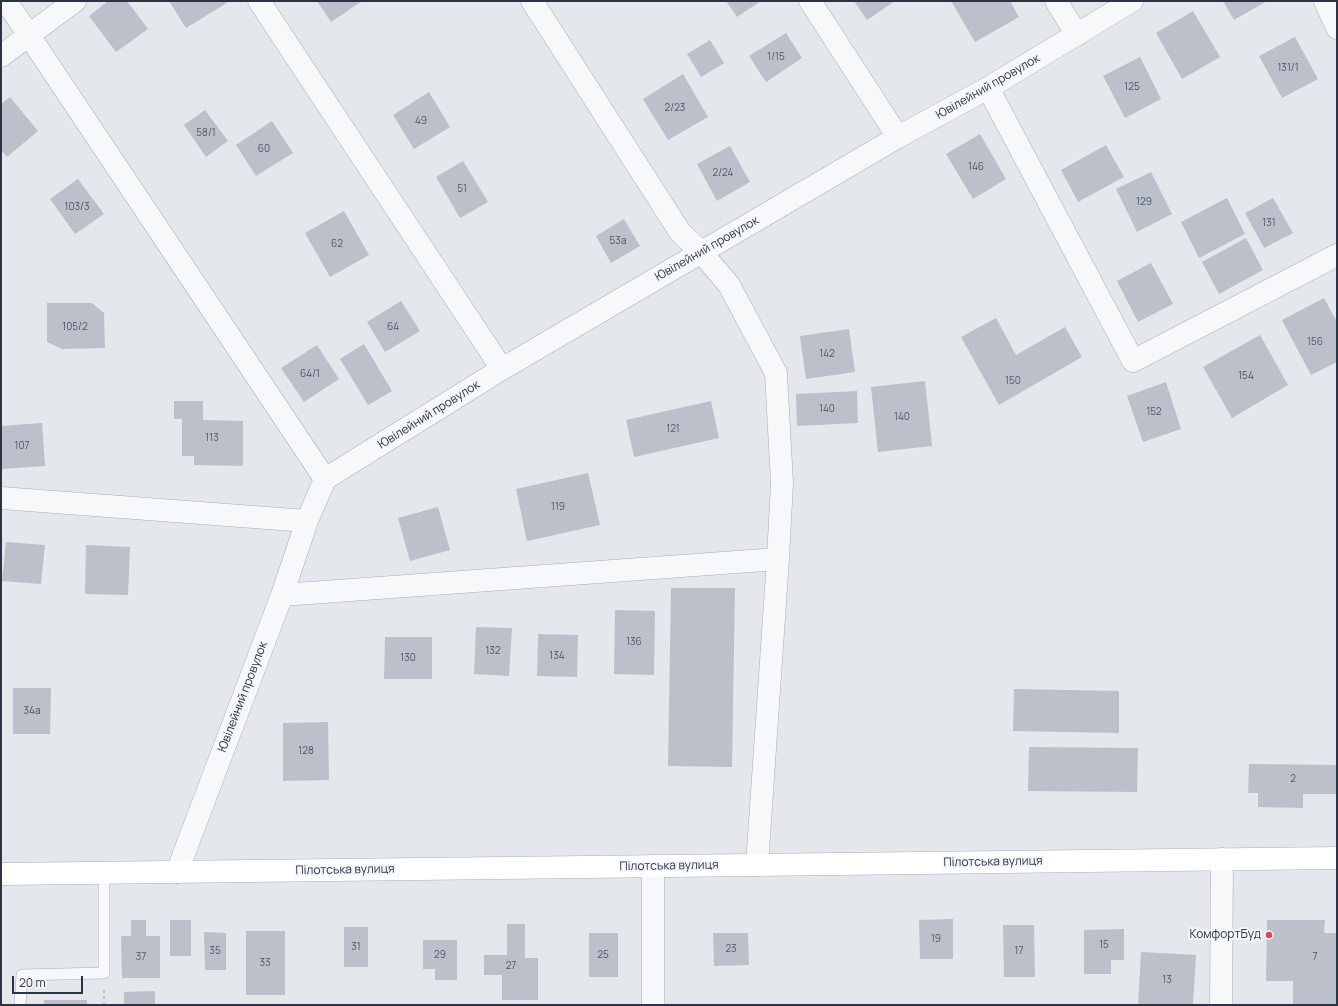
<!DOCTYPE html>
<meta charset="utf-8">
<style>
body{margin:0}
#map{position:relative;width:1338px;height:1006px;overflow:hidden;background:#e4e7ec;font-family:Manrope,sans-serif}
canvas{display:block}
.frame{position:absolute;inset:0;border:2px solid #2b3445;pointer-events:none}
.scale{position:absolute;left:12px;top:976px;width:71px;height:18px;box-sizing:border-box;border:2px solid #2b3445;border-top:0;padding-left:5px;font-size:12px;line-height:14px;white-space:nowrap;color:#2b3445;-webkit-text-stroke:3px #f4f6f9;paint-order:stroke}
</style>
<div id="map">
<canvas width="1338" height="1006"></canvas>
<div class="frame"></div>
<div class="scale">20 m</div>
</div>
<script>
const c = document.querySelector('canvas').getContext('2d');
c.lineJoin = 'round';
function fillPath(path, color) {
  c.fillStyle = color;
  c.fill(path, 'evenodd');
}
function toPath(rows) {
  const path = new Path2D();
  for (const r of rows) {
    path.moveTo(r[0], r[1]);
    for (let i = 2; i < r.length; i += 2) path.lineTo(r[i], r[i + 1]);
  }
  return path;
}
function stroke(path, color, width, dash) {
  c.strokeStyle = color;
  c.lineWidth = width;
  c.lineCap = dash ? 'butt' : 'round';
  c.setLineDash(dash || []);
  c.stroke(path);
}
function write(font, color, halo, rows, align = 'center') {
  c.font = font + ' Manrope,sans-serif';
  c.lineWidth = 4;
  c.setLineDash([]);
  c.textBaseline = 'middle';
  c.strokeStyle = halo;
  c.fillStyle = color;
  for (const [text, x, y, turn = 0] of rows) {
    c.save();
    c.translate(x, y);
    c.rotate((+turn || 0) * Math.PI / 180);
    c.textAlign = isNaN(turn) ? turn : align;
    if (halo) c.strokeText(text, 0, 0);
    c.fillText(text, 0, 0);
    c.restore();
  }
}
fillPath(toPath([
 [108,1,127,1,148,29,116,52,89,16],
 [169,1,226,1,227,3,186,28],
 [317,1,362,1,331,22],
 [726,1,761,1,737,17],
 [854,1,895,1,867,20],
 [951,1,1010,1,1019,17,975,42],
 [1223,1,1267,1,1234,20],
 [1193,11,1220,57,1182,79,1156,33],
 [786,33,802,58,766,82,749,56],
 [1295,37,1318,79,1282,98,1259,56],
 [710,40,724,63,701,77,687,54],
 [1140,57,1161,99,1125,118,1103,76],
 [683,74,708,117,668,140,643,99],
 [429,92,450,127,414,149,393,115],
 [10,97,38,131,7,157,1,150,1,104],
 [205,110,228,141,206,157,184,125],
 [272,121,293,153,256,176,236,145],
 [980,134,1006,179,973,199,946,154],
 [1106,145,1124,177,1078,202,1061,170],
 [730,146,750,182,717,201,697,164],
 [463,161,488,202,460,218,436,177],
 [1151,172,1172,214,1137,232,1116,189],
 [78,179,104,214,75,234,50,199],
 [1227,198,1245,234,1199,258,1181,222],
 [1273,198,1293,233,1264,248,1245,213],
 [344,211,369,255,330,277,305,233],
 [624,219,640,246,611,263,596,236],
 [1246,238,1263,270,1219,294,1202,262],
 [1151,263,1173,304,1138,322,1117,281],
 [1324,298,1337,322,1337,362,1311,375,1282,320],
 [401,301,420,331,385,352,367,322],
 [47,303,92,303,104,313,105,348,62,349,47,342],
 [996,318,1016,355,1065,327,1082,357,999,405,961,337],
 [849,329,855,372,806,379,800,336],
 [1260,335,1288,385,1232,418,1203,367],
 [364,344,392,391,368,405,340,359],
 [317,345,339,379,304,402,281,368],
 [925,381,932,446,878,452,871,387],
 [1166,382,1181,429,1143,442,1127,396],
 [857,391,858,423,797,426,796,394],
 [174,401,203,401,203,420,243,421,243,466,194,465,194,456,182,456,182,419,174,419],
 [711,401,719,438,634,457,626,420],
 [42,423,45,466,1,469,1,426],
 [588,473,600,525,527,541,516,489],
 [438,507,450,550,410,561,398,518],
 [6,542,45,545,41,584,2,581],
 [86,545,130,547,128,595,85,594],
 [671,588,735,588,732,767,668,766],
 [615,610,655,611,654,675,614,674],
 [476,627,512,628,509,676,474,674],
 [538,634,578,635,577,677,537,676],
 [385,637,432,637,432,679,384,679],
 [13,688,51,688,50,734,13,734],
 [1014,689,1119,691,1119,733,1013,731],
 [328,722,329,780,283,781,283,723],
 [1029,747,1138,748,1137,792,1028,791],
 [1249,764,1337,765,1337,794,1303,794,1303,808,1258,807,1258,793,1248,793],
 [953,919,953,959,920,959,919,920],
 [131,920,146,920,146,936,160,936,160,978,122,978,121,936,131,936],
 [170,920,191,920,191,956,170,956],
 [1267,920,1325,920,1324,933,1337,933,1337,1005,1293,1005,1293,981,1266,981],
 [507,924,525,924,525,958,538,958,538,1000,502,1000,502,975,484,975,484,955,507,955],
 [1003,925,1034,925,1035,977,1004,977],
 [344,927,368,927,368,967,344,967],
 [1124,929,1124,960,1111,960,1111,974,1084,974,1084,930],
 [246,931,285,931,285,995,246,995],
 [204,932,226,933,226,970,205,970],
 [589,933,618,933,618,977,589,977],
 [713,933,748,933,749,965,714,966],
 [423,940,457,940,457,980,435,980,435,969,423,969],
 [1141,952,1196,955,1193,1005,1138,1005],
 [155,991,155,1005,124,1005,124,992],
 [44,1000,87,1000,87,1005,44,1005]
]), '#bbc0ca');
const lane = toPath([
 [20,1005,22,975,104,973,104,873]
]);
const street = toPath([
 [6,1,325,479],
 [259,1,502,369],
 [532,1,680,232,701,252,729,285,776,373,782,483,778,559,757,865],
 [810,1,898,137],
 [1056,1,1077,35],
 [1325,1,1337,28],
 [1,56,75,1],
 [988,88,1133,361,1337,255],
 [1,498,307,521],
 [282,595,778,559],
 [177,872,282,595,307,521,325,479,502,369,898,137,988,88,1132,1],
 [653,1005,653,866],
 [1221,1005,1222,859]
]);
const secondary = toPath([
 [1,874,1337,858]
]);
stroke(lane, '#a9aeb7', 12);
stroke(street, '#a9aeb7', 23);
stroke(secondary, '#a9aeb7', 23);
stroke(toPath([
 [104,990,104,1005]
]), '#c2c5cb', 2.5, [3, 3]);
stroke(lane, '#f7f8fa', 11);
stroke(street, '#f7f8fa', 22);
stroke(secondary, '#fff', 22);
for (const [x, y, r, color] of [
 [1269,935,4,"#d1495b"]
]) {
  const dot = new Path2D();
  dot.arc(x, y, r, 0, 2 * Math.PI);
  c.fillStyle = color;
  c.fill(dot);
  stroke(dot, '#f4f6f9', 1.5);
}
write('10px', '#4f5766', null, [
 ["1/15",776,57],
 ["131/1",1288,68],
 ["125",1132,87],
 ["2/23",675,108],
 ["49",421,121],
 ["58/1",206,133],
 ["60",264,149],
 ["146",976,167],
 ["2/24",723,173],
 ["51",462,189],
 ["129",1144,202],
 ["103/3",77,207],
 ["131",1269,223],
 ["53а",618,241],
 ["62",337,244],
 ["105/2",75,327],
 ["64",393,327],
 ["156",1315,342],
 ["142",827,354],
 ["64/1",310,374],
 ["154",1246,376],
 ["150",1013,381],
 ["140",827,409],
 ["152",1154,412],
 ["140",902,417],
 ["121",673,429],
 ["113",212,438],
 ["107",22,446],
 ["119",558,507],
 ["136",634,642],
 ["132",493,651],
 ["134",557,656],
 ["130",408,658],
 ["34а",32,711],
 ["128",306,751],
 ["2",1293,779],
 ["19",936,939],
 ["15",1104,945],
 ["31",356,947],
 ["23",731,949],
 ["35",215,951],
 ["17",1019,951],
 ["29",440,955],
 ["25",603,955],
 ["37",141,957],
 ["7",1315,957],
 ["33",265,963],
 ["27",511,966],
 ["13",1167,980]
]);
write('12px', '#2b3445', '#f4f6f9', [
 ["Ювілейний провулок",988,87,-30],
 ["Ювілейний провулок",707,249,-30],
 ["Ювілейний провулок",429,415,-32],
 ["Ювілейний провулок",243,697,-69],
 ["Пілотська вулиця",993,862,-1],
 ["Пілотська вулиця",669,866,-1],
 ["Пілотська вулиця",345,870,-1]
]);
write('12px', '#2b3445', '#f4f6f9', [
 ["КомфортБуд",1261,935]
], 'right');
</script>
